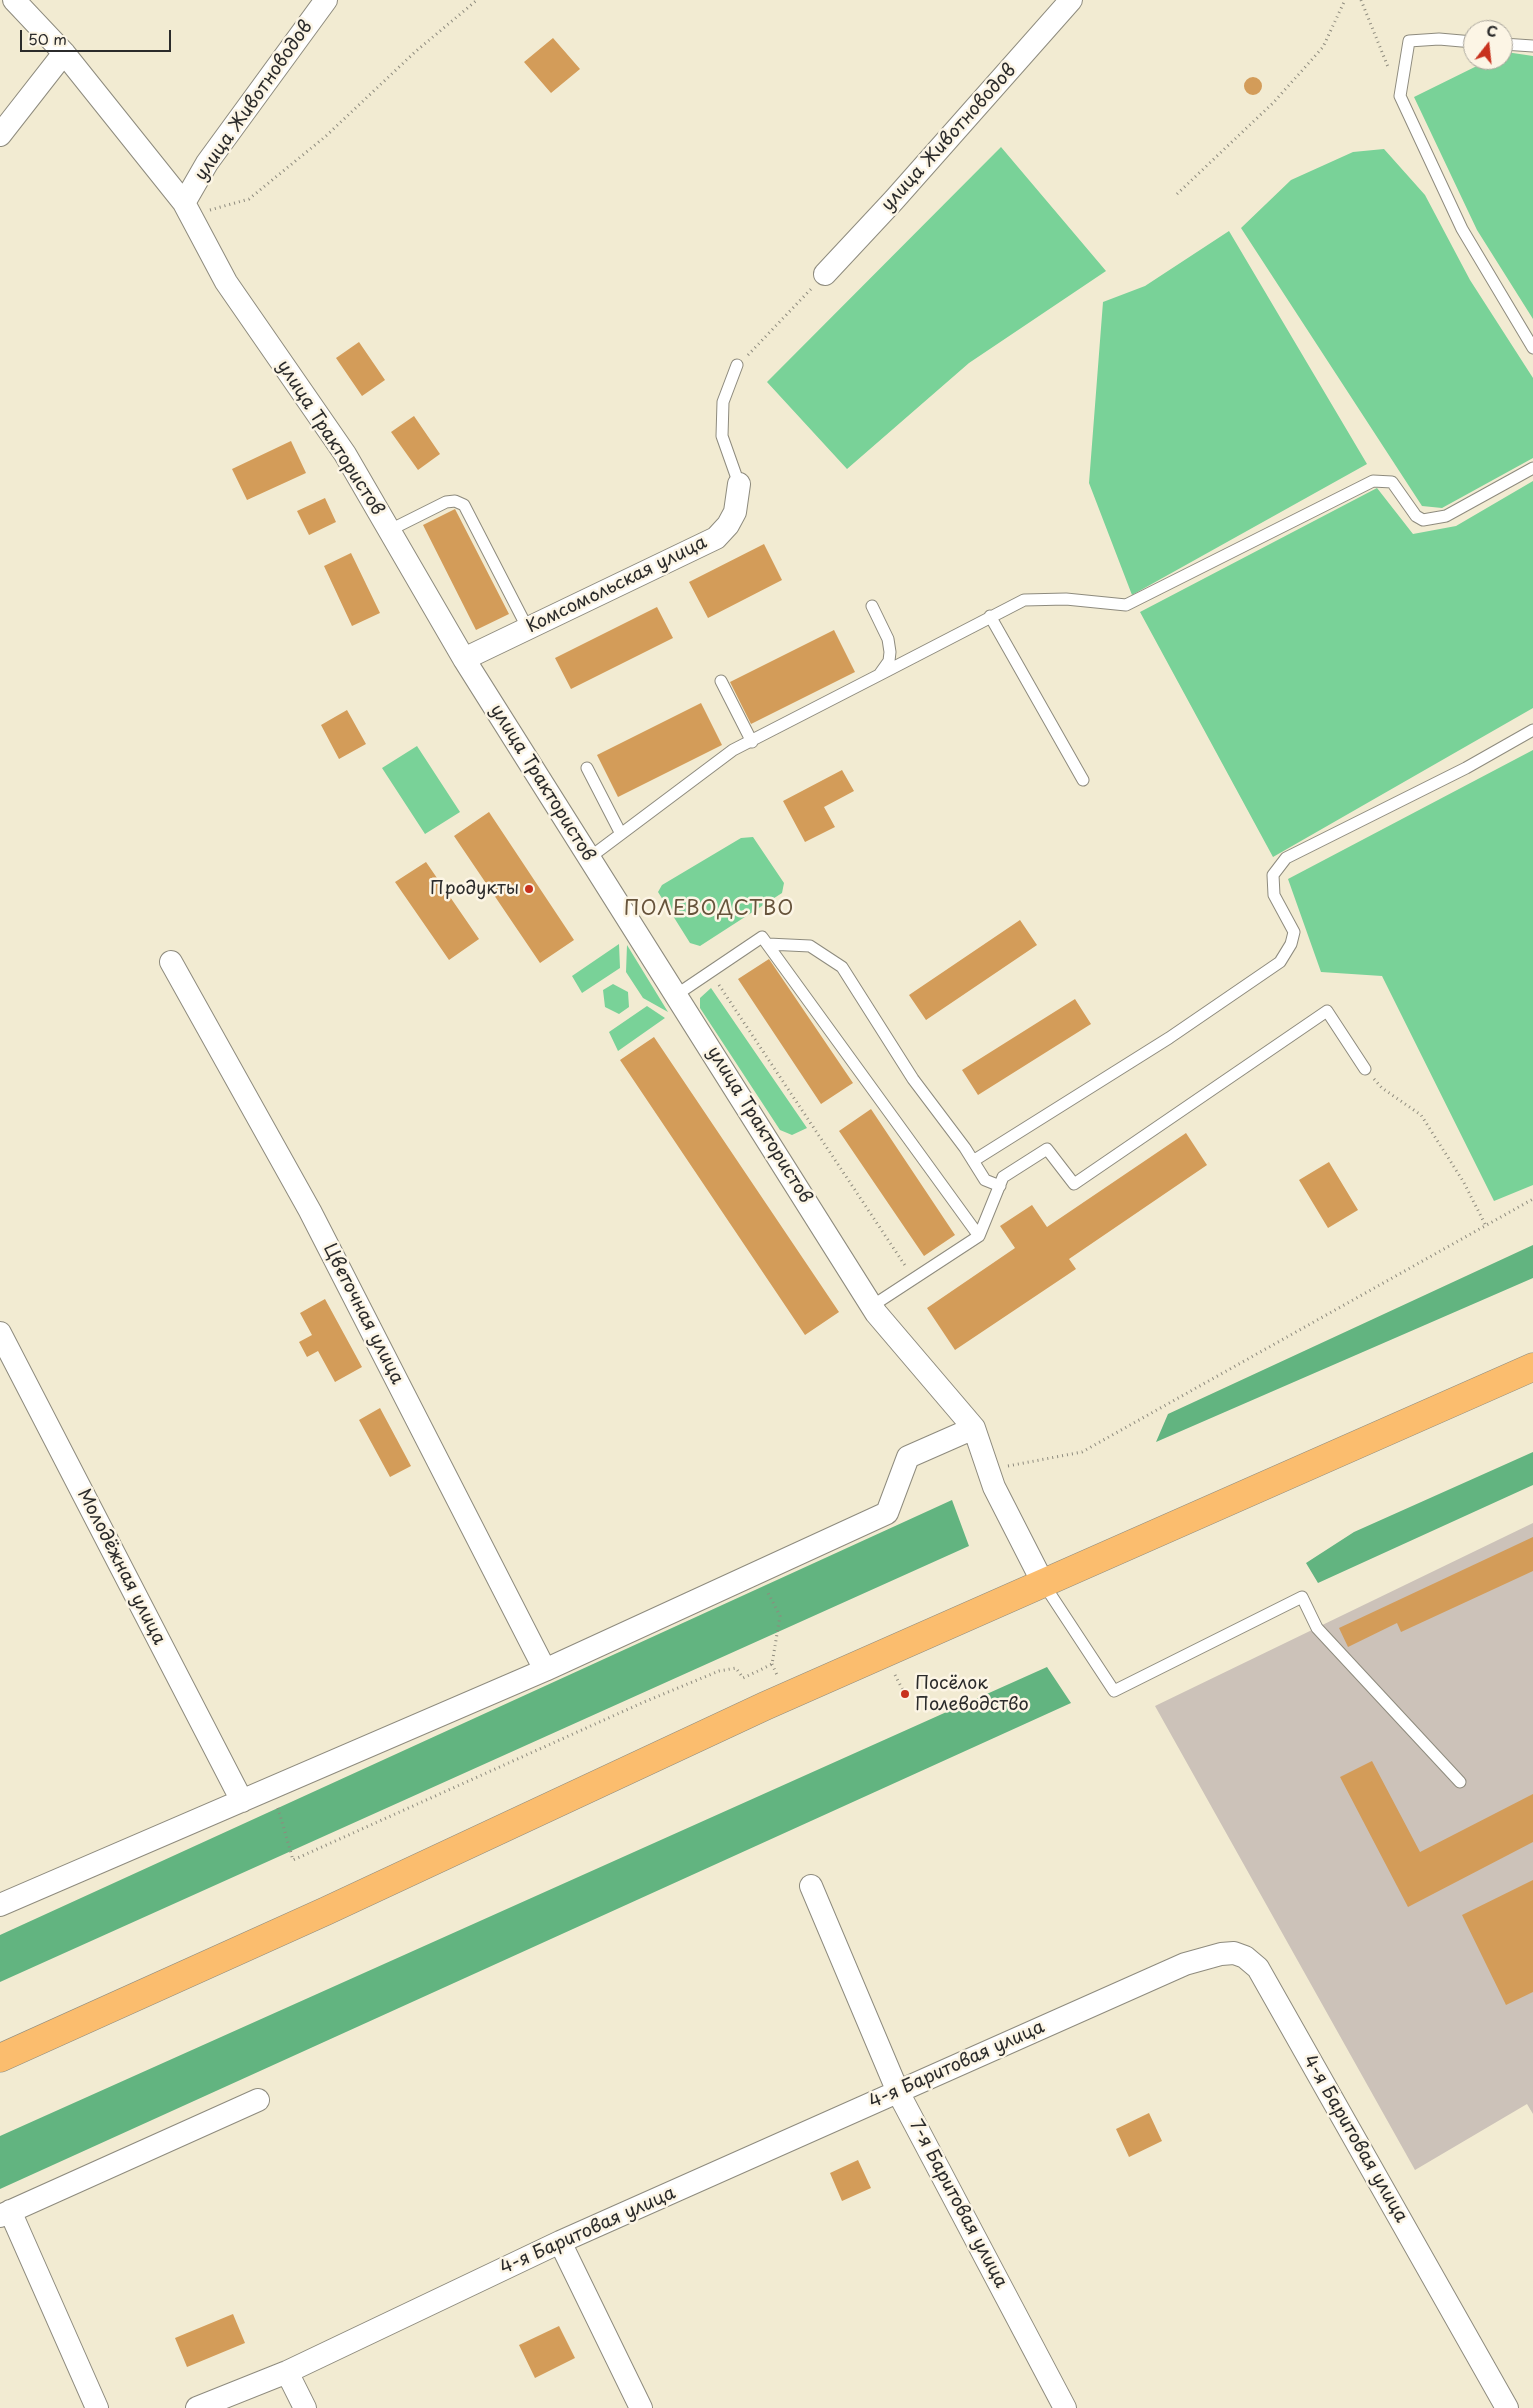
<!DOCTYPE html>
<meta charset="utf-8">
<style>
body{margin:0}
#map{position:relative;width:1533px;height:2408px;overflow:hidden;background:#f2ebd2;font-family:"Playpen Sans",sans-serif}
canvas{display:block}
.north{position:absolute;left:1463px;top:20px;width:50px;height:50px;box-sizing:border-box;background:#fcf5e5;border:1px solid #a8a49b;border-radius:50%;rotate:16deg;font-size:14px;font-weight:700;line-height:20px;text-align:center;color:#2b2b2b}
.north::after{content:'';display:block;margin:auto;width:18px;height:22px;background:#c8321e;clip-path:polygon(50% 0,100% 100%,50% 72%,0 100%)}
.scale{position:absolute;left:20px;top:30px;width:151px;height:22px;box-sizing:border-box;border:2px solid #2b2b2b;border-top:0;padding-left:6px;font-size:15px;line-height:18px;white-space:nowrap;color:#2b2b2b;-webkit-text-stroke:4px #fcf5e5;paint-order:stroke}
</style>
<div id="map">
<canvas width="1533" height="2408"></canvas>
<div class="north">С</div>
<div class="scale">50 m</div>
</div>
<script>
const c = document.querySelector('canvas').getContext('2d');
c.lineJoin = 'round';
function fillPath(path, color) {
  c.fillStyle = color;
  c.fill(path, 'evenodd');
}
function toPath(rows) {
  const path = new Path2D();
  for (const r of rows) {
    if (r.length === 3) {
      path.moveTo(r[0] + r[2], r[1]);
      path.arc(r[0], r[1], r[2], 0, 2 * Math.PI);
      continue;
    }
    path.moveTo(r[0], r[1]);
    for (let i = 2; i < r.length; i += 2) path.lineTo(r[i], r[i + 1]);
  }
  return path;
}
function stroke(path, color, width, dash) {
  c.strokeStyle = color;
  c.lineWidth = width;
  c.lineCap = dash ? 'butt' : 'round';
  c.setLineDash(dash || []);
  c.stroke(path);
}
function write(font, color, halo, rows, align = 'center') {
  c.font = font + ' "Playpen Sans",sans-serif';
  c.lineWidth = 5;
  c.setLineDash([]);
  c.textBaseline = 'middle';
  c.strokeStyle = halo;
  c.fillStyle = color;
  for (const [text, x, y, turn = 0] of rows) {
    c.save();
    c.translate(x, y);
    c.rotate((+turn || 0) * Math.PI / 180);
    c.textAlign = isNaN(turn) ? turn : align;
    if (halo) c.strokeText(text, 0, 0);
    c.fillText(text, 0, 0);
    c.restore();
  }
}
fillPath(toPath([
 [1533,1523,1533,2114,1527,2104,1415,2170,1155,1706]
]), '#ccc2b9');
fillPath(toPath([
 [1506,52,1533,56,1533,319,1477,230,1414,97,1489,60,1503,60,1503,53],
 [1001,147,1106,271,969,363,847,469,767,382],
 [1384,149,1425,195,1470,280,1533,378,1533,458,1442,508,1422,506,1241,228,1291,180,1353,152],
 [1229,231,1367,464,1132,595,1089,483,1103,302,1145,286],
 [1533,481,1533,708,1273,857,1140,612,1377,488,1413,534,1456,526],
 [417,746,460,812,425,834,382,768],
 [1533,750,1533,1185,1494,1201,1382,976,1321,972,1288,879],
 [753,837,784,883,782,893,700,946,690,943,658,892,662,885,741,838],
 [619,944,620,968,582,993,572,976],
 [627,945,668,1012,643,998,626,972],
 [613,984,628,992,629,1007,619,1014,605,1007,603,990],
 [711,988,807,1128,792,1135,780,1130,700,1008,700,998],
 [647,1006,665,1018,618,1051,609,1032]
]), '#79d298');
fillPath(toPath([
 [1533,1245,1533,1278,1156,1442,1168,1414],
 [1533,1452,1533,1485,1318,1583,1306,1563,1354,1532],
 [952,1500,969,1546,0,1982,0,1935],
 [1047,1667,1071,1703,0,2189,0,2136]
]), '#62b480');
fillPath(toPath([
 [553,38,580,69,551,93,524,62],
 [1253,86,9],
 [359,342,385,380,362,396,336,358],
 [414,416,440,454,418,470,391,432],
 [291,441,306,473,247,500,232,469],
 [325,498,336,522,309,535,297,511],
 [455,509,509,614,476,630,423,525],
 [764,544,782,580,708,618,689,582],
 [351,553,380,613,352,626,324,566],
 [657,607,673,638,571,689,555,658],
 [834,630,855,672,751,724,730,682],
 [701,703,722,745,618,797,597,755],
 [347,710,366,744,339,759,321,725],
 [842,770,854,791,824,807,835,827,805,842,783,801],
 [489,812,574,940,540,963,454,836],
 [426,862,479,939,449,960,395,882],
 [1020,920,1037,945,926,1020,909,995],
 [769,959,853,1083,821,1104,738,979],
 [1075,999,1091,1024,978,1095,962,1070],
 [654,1037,839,1312,805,1335,620,1060],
 [871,1109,955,1235,924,1256,839,1131],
 [1186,1133,1207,1165,1069,1259,1076,1269,955,1350,927,1308,1015,1248,1000,1226,1032,1205,1047,1227],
 [1329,1162,1358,1210,1328,1228,1299,1180],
 [325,1299,362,1367,335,1382,318,1351,307,1357,299,1342,312,1335,300,1313],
 [380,1408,411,1466,390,1477,359,1420],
 [1533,1537,1533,1571,1401,1632,1397,1623,1348,1647,1339,1628],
 [1372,1761,1420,1852,1533,1794,1533,1842,1408,1907,1340,1777],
 [1533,1880,1533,1992,1506,2005,1462,1915],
 [1149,2113,1162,2141,1129,2157,1116,2129],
 [858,2160,871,2188,842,2201,830,2173],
 [233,2314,245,2343,187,2367,175,2338],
 [559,2326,575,2358,535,2378,519,2345]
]), '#d39c59');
const service = toPath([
 [1473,42,1439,39,1409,41,1400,96,1462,229,1533,348],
 [1503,44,1533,46],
 [737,365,723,402,722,436,739,484],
 [390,530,446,502,455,501,464,505,528,629],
 [990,616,1083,780],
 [879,675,1024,600,1066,599,1126,605,1373,481,1392,482,1416,516,1423,520,1446,516,1533,468],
 [721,681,752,742],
 [587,768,621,834],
 [589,858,733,750,879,675,889,661,890,652,888,639,872,606],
 [768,944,810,946,842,967,913,1079,965,1148,985,1180,1000,1186],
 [676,995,762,937,979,1236,872,1306],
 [973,1161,1169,1038,1280,962,1291,944,1294,932,1274,895,1273,875,1286,858,1466,768,1533,730],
 [979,1236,1003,1177,1047,1149,1074,1184,1327,1011,1365,1069],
 [1043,1583,1114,1691,1302,1597,1317,1628,1460,1782]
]);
const minor = toPath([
 [14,0,64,53,184,203,226,282,345,454,464,659,876,1313,974,1428,994,1487,1043,1583],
 [0,135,64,53],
 [184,203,207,163,326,0],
 [825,274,894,200,1071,0],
 [464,659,716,538,728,525,735,512,739,484],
 [171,962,310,1211,545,1670],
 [0,1333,242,1801],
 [811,1886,898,2092,1065,2408],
 [0,1905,545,1670,887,1513,908,1457,974,1428],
 [10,2211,97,2408],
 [0,2216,258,2100],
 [560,2242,641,2408],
 [287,2372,305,2408],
 [197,2408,287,2372,560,2242,1185,1964,1221,1954,1234,1953,1245,1957,1258,1968,1507,2408]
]);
const primary = toPath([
 [0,2058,326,1911,765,1706,1533,1367]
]);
stroke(service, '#8e8b7e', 13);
stroke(minor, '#8e8b7e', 24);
stroke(primary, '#8e8b7e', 29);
stroke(toPath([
 [1361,0,1388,67],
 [1177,194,1274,102,1323,47,1345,0],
 [210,210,249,199,326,136,415,52,477,0],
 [748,355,811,289],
 [719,985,906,1267],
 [1374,1079,1382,1088,1421,1115,1463,1181,1486,1226],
 [1008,1466,1082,1452,1533,1199],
 [772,1664,777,1675],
 [895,1675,905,1694],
 [278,1808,293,1860,644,1702,719,1671,736,1668,743,1678,758,1671,772,1664,780,1616,767,1591]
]), '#8e8b7e', 3, [1, 4]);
stroke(service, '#fff', 11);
stroke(minor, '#fff', 22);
stroke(primary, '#fbbd6e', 28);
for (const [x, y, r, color] of [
 [529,889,5,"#c8321e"],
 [905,1694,5,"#c8321e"]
]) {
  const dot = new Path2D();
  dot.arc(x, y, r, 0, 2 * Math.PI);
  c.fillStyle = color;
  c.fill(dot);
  stroke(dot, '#fcf5e5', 2);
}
write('18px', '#2b2b2b', '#fcf5e5', [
 ["улица Животноводов",254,101,-55],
 ["улица Животноводов",949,138,-48],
 ["улица Трактористов",330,438,57],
 ["Комсомольская улица",617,585,-26],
 ["улица Трактористов",542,783,58],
 ["улица Трактористов",759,1125,58],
 ["Цветочная улица",363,1314,63],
 ["Молодёжная улица",121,1567,63],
 ["4-я Баритовая улица",957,2065,-24],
 ["4-я Баритовая улица",1355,2139,60],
 ["7-я Баритовая улица",958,2204,62],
 ["4-я Баритовая улица",588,2231,-24]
]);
write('18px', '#2b2b2b', '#fcf5e5', [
 ["Продукты",519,889],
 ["Посёлок",915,1684,"left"],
 ["Полеводство",915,1705,"left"]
], 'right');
c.letterSpacing = '1px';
write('20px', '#66533b', '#fcf5e5', [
 ["ПОЛЕВОДСТВО",709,909]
]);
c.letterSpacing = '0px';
</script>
